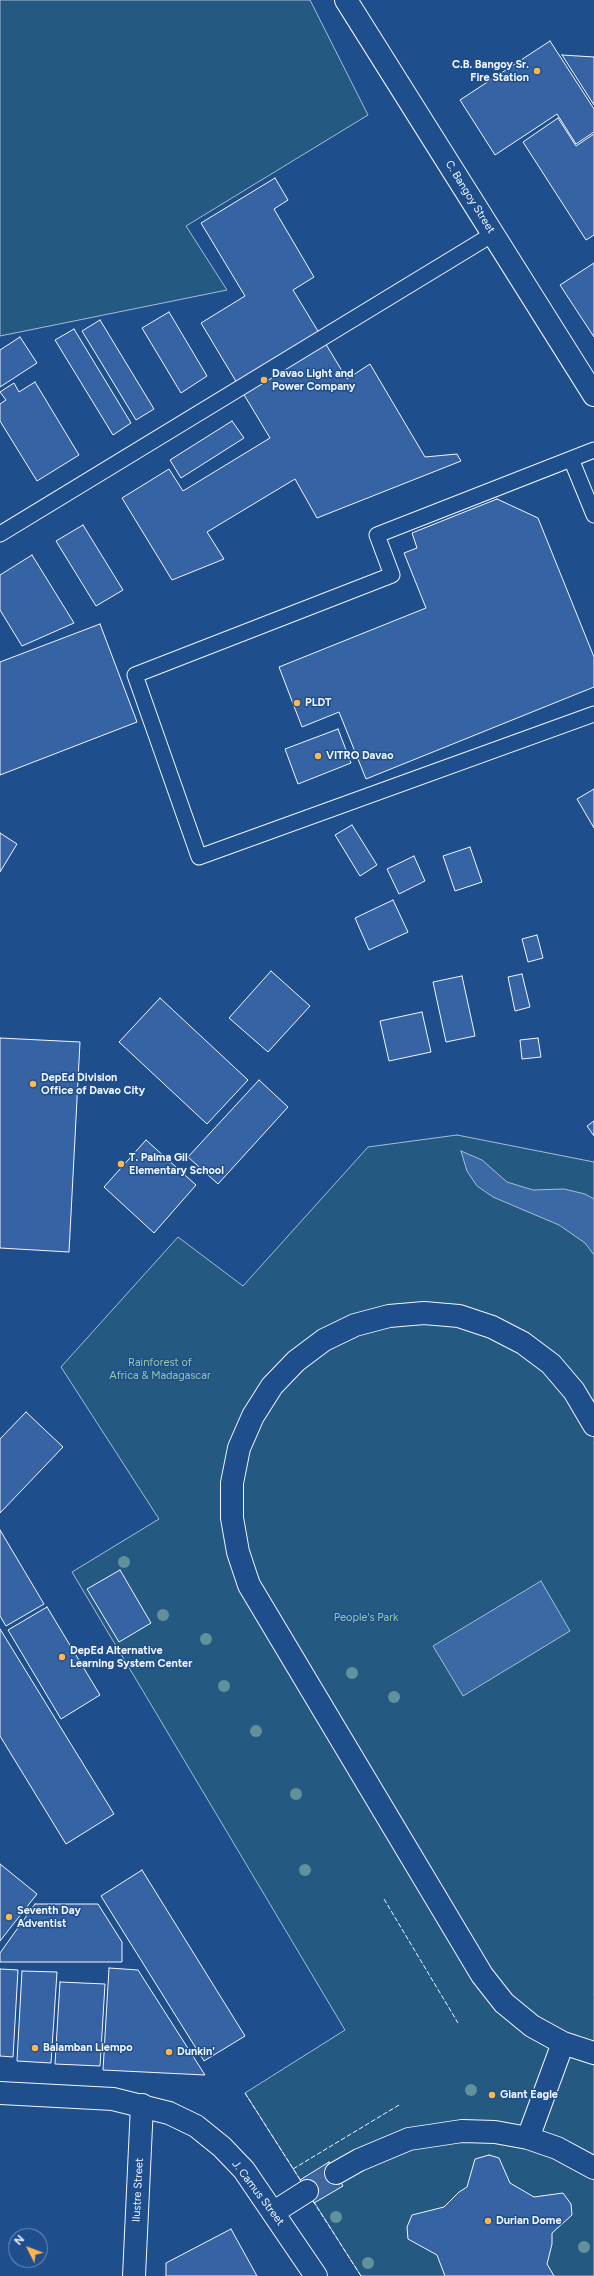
<!DOCTYPE html>
<style>
body{margin:0}
#map{position:relative;width:594px;height:2276px;overflow:hidden;background:#1f4e8c;font-family:Figtree,sans-serif}
canvas{display:block}
.north{position:absolute;left:8px;top:2228px;width:40px;height:40px;box-sizing:border-box;background:#1f4e8c;border:1px solid #7391ba;border-radius:50%;rotate:312deg;font-size:11px;font-weight:700;line-height:16px;text-align:center;color:#f2f6ff}
.north::after{content:'';display:block;margin:auto;width:14px;height:18px;background:#ffb74d;clip-path:polygon(50% 0,100% 100%,50% 72%,0 100%)}
</style>
<div id="map">
<canvas width="594" height="2276"></canvas>
<div class="north">N</div>
</div>
<script>
const c = document.querySelector('canvas').getContext('2d');
c.lineJoin = 'round';
function fillPath(path, color) {
  c.fillStyle = color;
  c.fill(path, 'evenodd');
}
function toPath(rows) {
  const path = new Path2D();
  for (const r of rows) {
    path.moveTo(r[0], r[1]);
    for (let i = 2; i < r.length; i += 2) path.lineTo(r[i], r[i + 1]);
  }
  return path;
}
function stroke(path, color, width, dash) {
  c.strokeStyle = color;
  c.lineWidth = width;
  c.lineCap = dash ? 'butt' : 'round';
  c.setLineDash(dash || []);
  c.stroke(path);
}
function write(font, color, halo, rows, align = 'center') {
  c.font = font + ' Figtree,sans-serif';
  c.lineWidth = 3;
  c.setLineDash([]);
  c.textBaseline = 'middle';
  c.strokeStyle = halo;
  c.fillStyle = color;
  for (const [text, x, y, turn = 0] of rows) {
    c.save();
    c.translate(x, y);
    c.rotate((+turn || 0) * Math.PI / 180);
    c.textAlign = isNaN(turn) ? turn : align;
    if (halo) c.strokeText(text, 0, 0);
    c.fillText(text, 0, 0);
    c.restore();
  }
}
const green = toPath([
 [0,0,310,0,368,115,186,226,227,290,0,336,0,0],
 [457,1135,594,1162,594,2276,361,2276,245,2093,345,2030,72,1572,159,1519,61,1367,178,1237,243,1286,368,1147,457,1135]
]);
fillPath(green, '#245a82');
stroke(green, '#a8bbd7', 1);
const water = toPath([
 [461,1151,482,1160,507,1182,533,1190,564,1189,585,1194,594,1199,594,1255,585,1243,559,1225,493,1197,477,1186,467,1171,461,1151],
 [541,1581,570,1631,463,1696,433,1646,541,1581]
]);
fillPath(water, '#3b69a3');
stroke(water, '#a8bbd7', 1);
const building = toPath([
 [550,41,594,109,594,132,576,144,557,114,495,155,460,100,550,41],
 [562,55,594,57,594,105,562,55],
 [558,118,576,146,594,134,594,235,586,240,523,142,558,118],
 [275,178,288,200,274,209,314,277,293,290,347,379,370,364,425,457,457,454,461,461,317,518,295,479,207,532,224,559,172,580,122,498,169,469,183,491,270,438,201,323,245,296,201,223,275,178],
 [594,263,594,337,560,285,594,263],
 [169,312,207,376,181,393,142,328,169,312],
 [100,320,154,409,136,420,82,331,100,320],
 [74,329,131,423,113,435,55,340,74,329],
 [20,337,37,363,0,387,0,350,20,337],
 [35,382,79,455,37,481,0,421,0,404,6,400,0,392,14,383,19,392,35,382],
 [232,421,244,438,181,478,170,460,232,421],
 [497,499,538,518,594,657,594,687,366,779,339,712,302,727,279,667,426,608,404,553,417,548,412,533,497,499],
 [83,525,123,590,96,606,56,541,83,525],
 [32,555,74,623,22,646,0,610,0,575,32,555],
 [100,624,137,722,0,775,0,662,100,624],
 [338,729,351,763,298,784,285,749,338,729],
 [594,789,594,828,577,799,594,789],
 [352,825,377,865,360,876,335,835,352,825],
 [0,833,17,844,0,872,0,833],
 [470,847,482,882,455,891,443,856,470,847],
 [414,856,425,881,399,894,387,869,414,856],
 [393,900,408,932,369,950,355,918,393,900],
 [537,935,543,958,528,962,522,939,537,935],
 [271,971,310,1006,268,1052,229,1018,271,971],
 [522,974,530,1007,515,1011,508,977,522,974],
 [462,976,475,1036,446,1042,433,982,462,976],
 [160,998,248,1080,207,1124,119,1042,160,998],
 [422,1012,431,1052,389,1061,380,1021,422,1012],
 [0,1038,80,1042,69,1252,0,1248,0,1038],
 [538,1038,541,1057,522,1059,520,1040,538,1038],
 [259,1080,288,1107,218,1184,188,1157,259,1080],
 [594,1121,594,1136,587,1126,594,1121],
 [146,1140,196,1185,154,1233,104,1187,146,1140],
 [26,1412,63,1447,0,1513,0,1439,26,1412],
 [0,1530,44,1604,6,1626,0,1616,0,1530],
 [120,1570,151,1623,119,1642,87,1589,120,1570],
 [47,1607,100,1695,61,1719,8,1630,47,1607],
 [0,1629,114,1814,66,1844,0,1736,0,1629],
 [0,1864,37,1894,0,1941,0,1864],
 [142,1870,245,2036,204,2061,101,1896,142,1870],
 [35,1904,98,1904,122,1942,122,1962,0,1962,0,1953,35,1904],
 [109,1968,138,1970,205,2075,103,2070,109,1968],
 [0,1969,18,1970,13,2057,0,2056,0,1969],
 [22,1971,57,1972,51,2063,17,2061,22,1971],
 [60,1982,105,1984,100,2066,55,2064,60,1982],
 [489,2155,499,2158,510,2183,534,2197,563,2193,571,2204,572,2215,552,2233,552,2244,547,2264,554,2276,445,2276,437,2255,408,2239,407,2227,412,2215,444,2207,459,2192,467,2187,475,2159,489,2155],
 [329,2162,343,2186,314,2203,300,2180,329,2162],
 [231,2229,257,2276,166,2276,166,2263,231,2229]
]);
fillPath(building, '#3563a3');
stroke(building, '#f2f6ff', 1);
stroke(toPath([
 [307,2191,336,2173]
]), '#3f679d', 22, [22, 11]);
const lane = toPath([
 [594,450,377,535,392,575,135,675,199,857,594,714],
 [571,459,594,515],
 [0,534,493,234]
]);
const street = toPath([
 [594,1425,574,1391,551,1364,523,1343,492,1327,459,1316,424,1313,389,1316,355,1325,324,1340,296,1361,272,1386,253,1416,239,1448,232,1483,232,1518,238,1552,249,1585,482,1975,504,2003,532,2026,563,2043,594,2053],
 [528,2138,563,2043],
 [336,2173,359,2160,409,2139,462,2131,495,2132,528,2138,557,2148,594,2168],
 [274,2212,307,2191],
 [134,2276,142,2105]
]);
const secondary = toPath([
 [346,0,594,395],
 [0,2093,113,2099,169,2113,196,2126,222,2147,244,2170,316,2276]
]);
stroke(lane, '#f2f6ff', 17);
stroke(street, '#f2f6ff', 24);
stroke(secondary, '#f2f6ff', 24);
stroke(lane, '#1f4e8c', 15);
stroke(street, '#1f4e8c', 22);
stroke(secondary, '#1f4e8c', 22);
stroke(toPath([
 [384,1899,458,2023],
 [245,2093,301,2181],
 [293,2169,399,2105],
 [313,2201,361,2276]
]), '#f2f6ff', 1, [5, 2]);
c.fillStyle = '#61919a';
for (const [x, y] of [
 [124,1562],
 [163,1615],
 [206,1639],
 [352,1673],
 [224,1686],
 [394,1697],
 [256,1731],
 [296,1794],
 [305,1870],
 [471,2090],
 [336,2217],
 [584,2247],
 [368,2263]
]) {
  c.beginPath();
  c.arc(x, y, 6, 0, 2 * Math.PI);
  c.fill();
}
for (const [x, y, r, color] of [
 [537,71,4,"#ffb74d"],
 [264,380,4,"#ffb74d"],
 [297,703,4,"#ffb74d"],
 [318,756,4,"#ffb74d"],
 [33,1084,4,"#ffb74d"],
 [121,1164,4,"#ffb74d"],
 [62,1657,4,"#ffb74d"],
 [9,1917,4,"#ffb74d"],
 [35,2048,4,"#ffb74d"],
 [169,2052,4,"#ffb74d"],
 [492,2095,4,"#ffb74d"],
 [488,2221,4,"#ffb74d"]
]) {
  const dot = new Path2D();
  dot.arc(x, y, r, 0, 2 * Math.PI);
  c.fillStyle = color;
  c.fill(dot);
  stroke(dot, '#1f4e8c', 1.5);
}
write('bold 11px', '#f2f6ff', '#1f4e8c', [
 ["C.B. Bangoy Sr.",529,65,"right"],
 ["Fire Station",529,78,"right"],
 ["Davao Light and",272,374],
 ["Power Company",272,387],
 ["PLDT",305,703],
 ["VITRO Davao",326,756],
 ["DepEd Division",41,1078],
 ["Office of Davao City",41,1091],
 ["T. Palma Gil",129,1158],
 ["Elementary School",129,1171],
 ["DepEd Alternative",70,1651],
 ["Learning System Center",70,1664],
 ["Seventh Day",17,1911],
 ["Adventist",17,1924],
 ["Balamban Liempo",43,2048],
 ["Dunkin'",177,2052],
 ["Giant Eagle",500,2095],
 ["Durian Dome",496,2221]
], 'left');
write('11px', '#f2f6ff', '#1f4e8c', [
 ["C. Bangoy Street",470,197,58],
 ["Ilustre Street",138,2190,-87],
 ["J. Camus Street",258,2193,53]
]);
write('11px', '#97c8a6', '#1f4e8c', [
 ["Rainforest of",160,1363],
 ["Africa & Madagascar",160,1376],
 ["People's Park",366,1618]
]);
</script>
